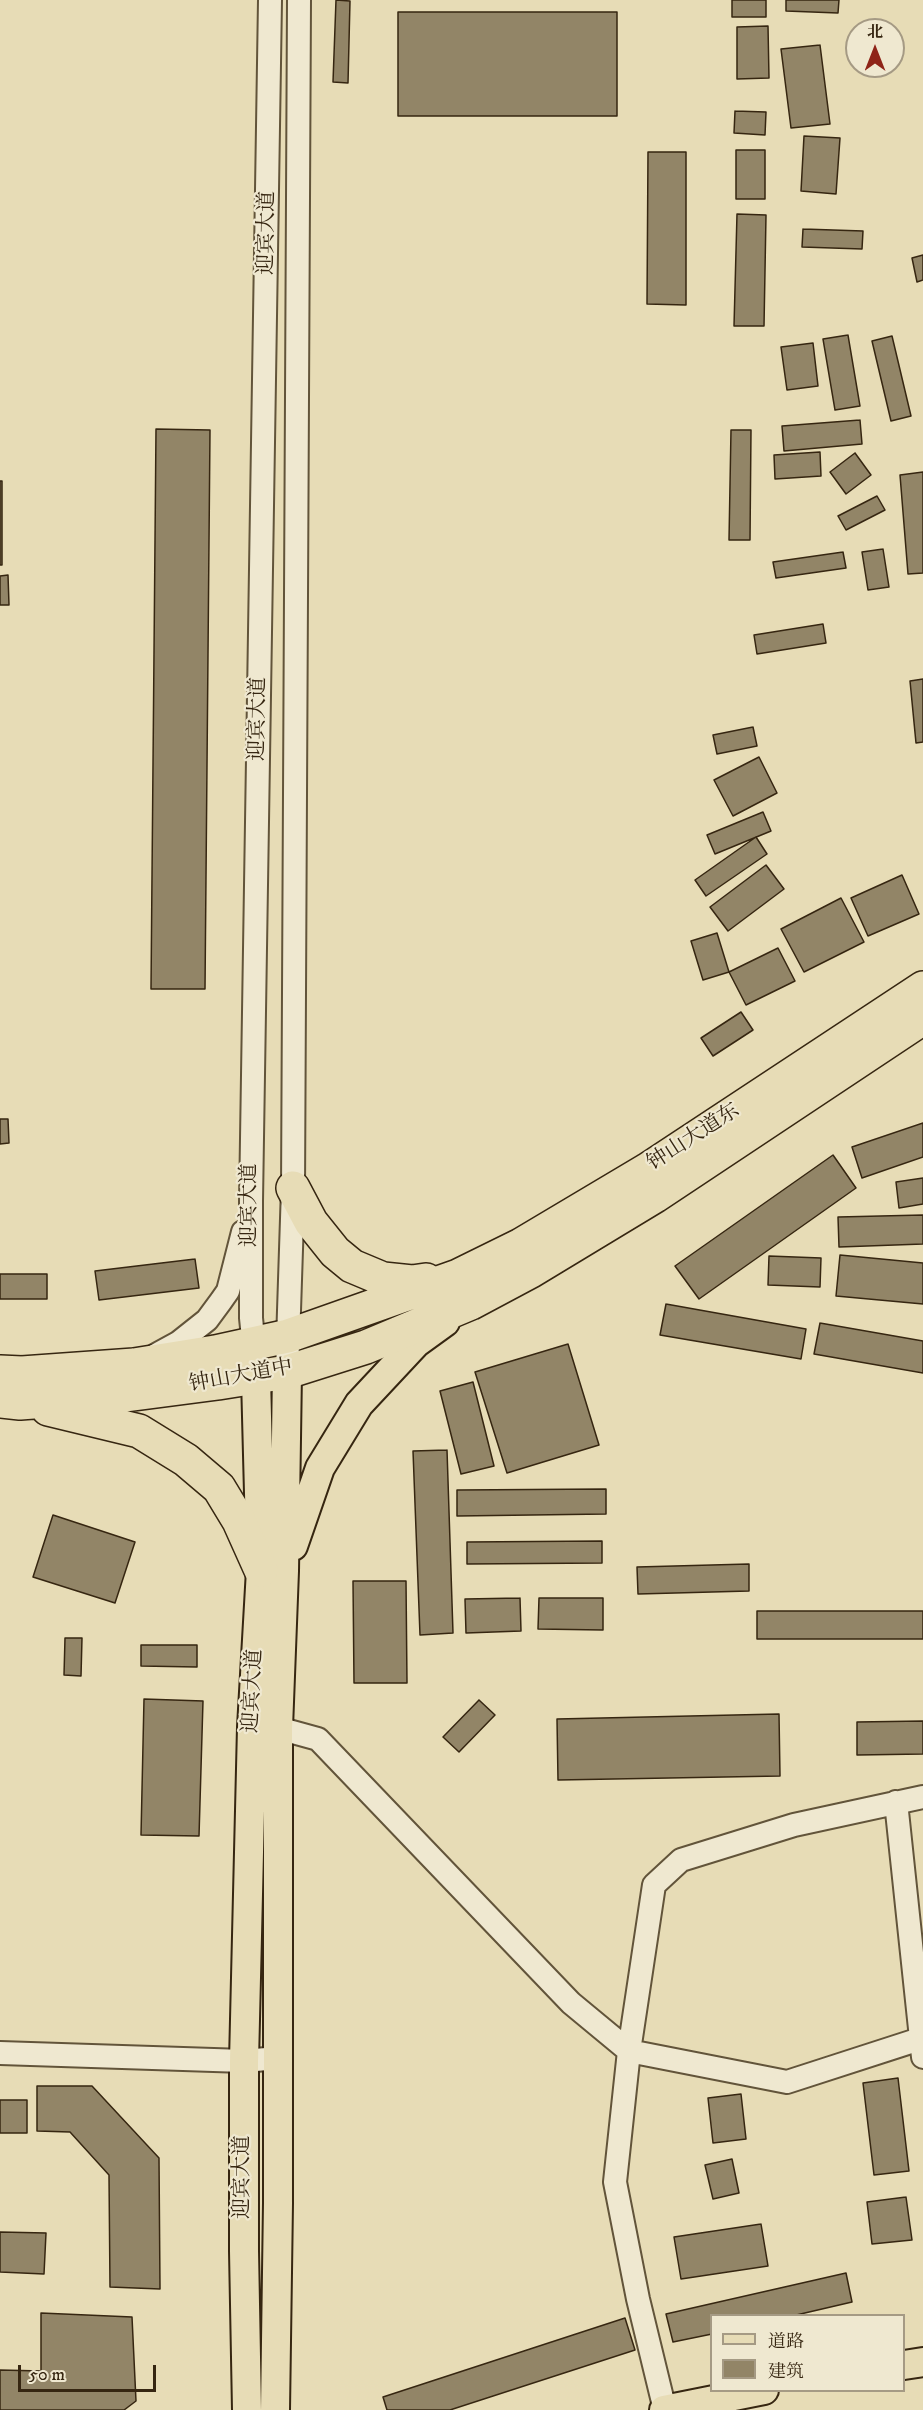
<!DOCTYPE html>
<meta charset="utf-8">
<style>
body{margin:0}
#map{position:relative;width:923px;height:2410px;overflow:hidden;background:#e7dcb6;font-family:"IM FELL DW Pica","Noto Serif SC",serif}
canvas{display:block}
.legend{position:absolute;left:710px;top:2314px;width:195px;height:78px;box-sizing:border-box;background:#efe8d0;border:2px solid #a59a84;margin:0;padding:8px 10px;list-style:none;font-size:18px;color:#362611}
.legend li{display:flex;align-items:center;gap:12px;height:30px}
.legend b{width:30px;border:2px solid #a59a84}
.north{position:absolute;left:845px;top:18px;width:60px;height:60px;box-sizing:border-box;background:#efe8d0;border:2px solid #a59a84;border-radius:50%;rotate:0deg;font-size:16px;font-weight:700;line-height:24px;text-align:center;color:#362611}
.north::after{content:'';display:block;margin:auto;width:21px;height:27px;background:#8f2418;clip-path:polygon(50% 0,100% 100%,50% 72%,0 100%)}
.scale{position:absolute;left:18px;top:2365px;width:138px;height:27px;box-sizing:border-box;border:3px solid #362611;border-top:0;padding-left:8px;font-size:18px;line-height:21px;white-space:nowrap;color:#362611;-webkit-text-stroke:4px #efe8d0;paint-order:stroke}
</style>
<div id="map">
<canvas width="923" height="2410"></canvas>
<ul class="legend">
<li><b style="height:8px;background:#e7dcb6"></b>道路</li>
<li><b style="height:16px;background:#928567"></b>建筑</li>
</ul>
<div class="north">北</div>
<div class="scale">50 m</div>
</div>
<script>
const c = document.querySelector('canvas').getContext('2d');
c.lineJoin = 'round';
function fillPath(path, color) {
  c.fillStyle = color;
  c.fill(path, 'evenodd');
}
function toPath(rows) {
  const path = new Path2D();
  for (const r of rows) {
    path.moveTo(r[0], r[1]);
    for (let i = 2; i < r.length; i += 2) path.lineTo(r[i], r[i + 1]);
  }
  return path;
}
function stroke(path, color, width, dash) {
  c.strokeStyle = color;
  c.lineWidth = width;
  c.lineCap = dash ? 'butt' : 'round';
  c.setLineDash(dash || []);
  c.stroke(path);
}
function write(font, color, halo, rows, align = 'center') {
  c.font = font + ' "IM FELL DW Pica","Noto Serif SC",serif';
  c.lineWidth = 4.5;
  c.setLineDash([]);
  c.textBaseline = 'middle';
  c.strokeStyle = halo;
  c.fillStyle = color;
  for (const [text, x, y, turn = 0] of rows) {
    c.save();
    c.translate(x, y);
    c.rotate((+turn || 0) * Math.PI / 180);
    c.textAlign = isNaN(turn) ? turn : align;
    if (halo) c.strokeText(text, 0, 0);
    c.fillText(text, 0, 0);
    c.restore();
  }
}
const building = toPath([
 [336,0,350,1,348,83,333,82,336,0],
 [732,0,766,0,766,17,732,17,732,0],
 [786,0,839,0,838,13,786,11,786,0],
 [398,12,617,12,617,116,398,116,398,12],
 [768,26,769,78,737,79,737,27,768,26],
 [820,45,830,124,791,128,781,49,820,45],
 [735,111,766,112,765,135,734,133,735,111],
 [804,136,840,138,836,194,801,191,804,136],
 [736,150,765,150,765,199,736,199,736,150],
 [648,152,686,152,686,305,647,304,648,152],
 [737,214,766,215,764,326,734,326,737,214],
 [803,229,863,231,862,249,802,247,803,229],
 [923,255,923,280,917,282,912,258,923,255],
 [848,335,860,406,835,410,823,339,848,335],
 [892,336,911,416,891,421,872,341,892,336],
 [813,343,818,386,787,390,781,347,813,343],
 [860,420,862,444,784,451,782,426,860,420],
 [156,429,210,430,205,989,151,989,156,429],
 [731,430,751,430,750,540,729,540,731,430],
 [820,452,821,476,775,479,774,455,820,452],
 [855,453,871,475,846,494,830,472,855,453],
 [923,472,923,573,908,574,900,475,923,472],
 [0,481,2,481,2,565,0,565,0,481],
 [877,496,885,510,846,530,838,516,877,496],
 [883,549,889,587,868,590,862,552,883,549],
 [843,552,846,568,776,578,773,562,843,552],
 [8,575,9,605,0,605,0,576,8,575],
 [823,624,826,643,757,654,754,635,823,624],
 [923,679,923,742,916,743,910,681,923,679],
 [753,727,757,746,717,754,713,735,753,727],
 [759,757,777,793,733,816,714,780,759,757],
 [763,812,771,831,715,854,707,835,763,812],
 [756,837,767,854,706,896,695,880,756,837],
 [766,865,784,889,728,931,710,907,766,865],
 [902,875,919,914,868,936,851,898,902,875],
 [841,898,864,942,804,972,781,929,841,898],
 [717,933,729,972,703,980,691,941,717,933],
 [778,948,795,981,746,1005,729,972,778,948],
 [741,1012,753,1030,713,1056,701,1038,741,1012],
 [0,1119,8,1119,9,1143,0,1144,0,1119],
 [923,1123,923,1157,862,1178,852,1147,923,1123],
 [833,1155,856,1188,699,1299,675,1266,833,1155],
 [923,1178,923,1204,899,1208,896,1182,923,1178],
 [923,1215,923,1244,839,1247,838,1217,923,1215],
 [840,1255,923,1263,923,1304,836,1296,840,1255],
 [769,1256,821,1258,820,1287,768,1285,769,1256],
 [195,1259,199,1288,99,1300,95,1271,195,1259],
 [0,1274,47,1274,47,1299,0,1299,0,1274],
 [666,1304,806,1329,801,1359,660,1335,666,1304],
 [820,1323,923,1341,923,1373,814,1354,820,1323],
 [568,1344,599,1445,507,1473,475,1372,568,1344],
 [473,1382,494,1466,461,1474,440,1391,473,1382],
 [447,1450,453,1633,420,1635,413,1451,447,1450],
 [606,1489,606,1514,457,1516,457,1490,606,1489],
 [53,1515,135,1542,115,1603,33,1577,53,1515],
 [602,1541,602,1563,467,1564,467,1542,602,1541],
 [749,1564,749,1591,638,1594,637,1567,749,1564],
 [353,1581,406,1581,407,1683,354,1683,353,1581],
 [520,1598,521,1631,466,1633,465,1599,520,1598],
 [539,1598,603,1598,603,1630,538,1629,539,1598],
 [757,1611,923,1611,923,1639,757,1639,757,1611],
 [65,1638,82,1638,81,1676,64,1675,65,1638],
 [141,1645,197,1645,197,1667,141,1666,141,1645],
 [144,1699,203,1701,199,1836,141,1835,144,1699],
 [479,1700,495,1715,459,1752,443,1737,479,1700],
 [779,1714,780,1776,558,1780,557,1719,779,1714],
 [923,1721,923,1754,857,1755,857,1722,923,1721],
 [898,2078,909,2171,874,2175,863,2083,898,2078],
 [37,2086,92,2086,159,2158,160,2289,110,2287,109,2175,70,2132,37,2131,37,2086],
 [741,2094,746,2139,713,2143,708,2098,741,2094],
 [0,2100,27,2100,27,2133,0,2133,0,2100],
 [732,2159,739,2193,713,2199,705,2165,732,2159],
 [906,2197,912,2240,872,2244,867,2202,906,2197],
 [761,2224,768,2266,681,2279,674,2237,761,2224],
 [0,2232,46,2233,44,2274,0,2272,0,2232],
 [846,2273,852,2302,792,2316,712,2316,712,2334,673,2342,666,2314,846,2273],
 [41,2313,132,2317,136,2401,124,2410,0,2410,0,2370,41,2371,41,2313],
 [625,2318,635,2350,450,2410,387,2410,383,2397,625,2318]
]);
fillPath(building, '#928567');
stroke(building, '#362611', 1.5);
const minor = toPath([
 [156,1355,178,1343,207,1320,221,1301,228,1291,243,1232],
 [255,1357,251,1318,251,1201,270,0],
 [287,1372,293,1188,299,0],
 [262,1728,278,1728,318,1739,571,2003,629,2051,787,2082,923,2038],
 [896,1802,923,2057],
 [0,2053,244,2061,278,2058],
 [665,2410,638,2299,615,2182,629,2051,654,1885,681,1860,794,1825,923,1797]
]);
const major = toPath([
 [293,1546,320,1468,359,1404,416,1343,445,1322],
 [904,2365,923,2362],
 [247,2410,244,2251,244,2061,252,1727,261,1570,256,1378],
 [275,2410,278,2203,278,1728,284,1571,287,1372],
 [664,2410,764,2390]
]);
const highway = toPath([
 [293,1188,311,1222,335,1252,352,1266,383,1279,412,1282,426,1280],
 [0,1372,22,1373,134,1365,215,1352,288,1336,458,1276,521,1245,647,1170,923,988],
 [0,1401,20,1403,126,1395,218,1383,287,1372,366,1347,471,1303,531,1271,655,1196,923,1018],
 [48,1409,139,1431,186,1460,219,1488,239,1521,261,1570]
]);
stroke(minor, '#62543a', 26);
stroke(major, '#362611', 32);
stroke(highway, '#362611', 36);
stroke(minor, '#efe8d0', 22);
stroke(major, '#e7dcb6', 28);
stroke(highway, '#e7dcb6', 33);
write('21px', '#362611', '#efe8d0', [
 ["迎宾大道",268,233,-89],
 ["迎宾大道",259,719,-89],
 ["钟山大道东",694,1138,-33],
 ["迎宾大道",251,1205,-90],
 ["钟山大道中",241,1377,-10],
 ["迎宾大道",254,1691,-87],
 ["迎宾大道",244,2177,-90]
]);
</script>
